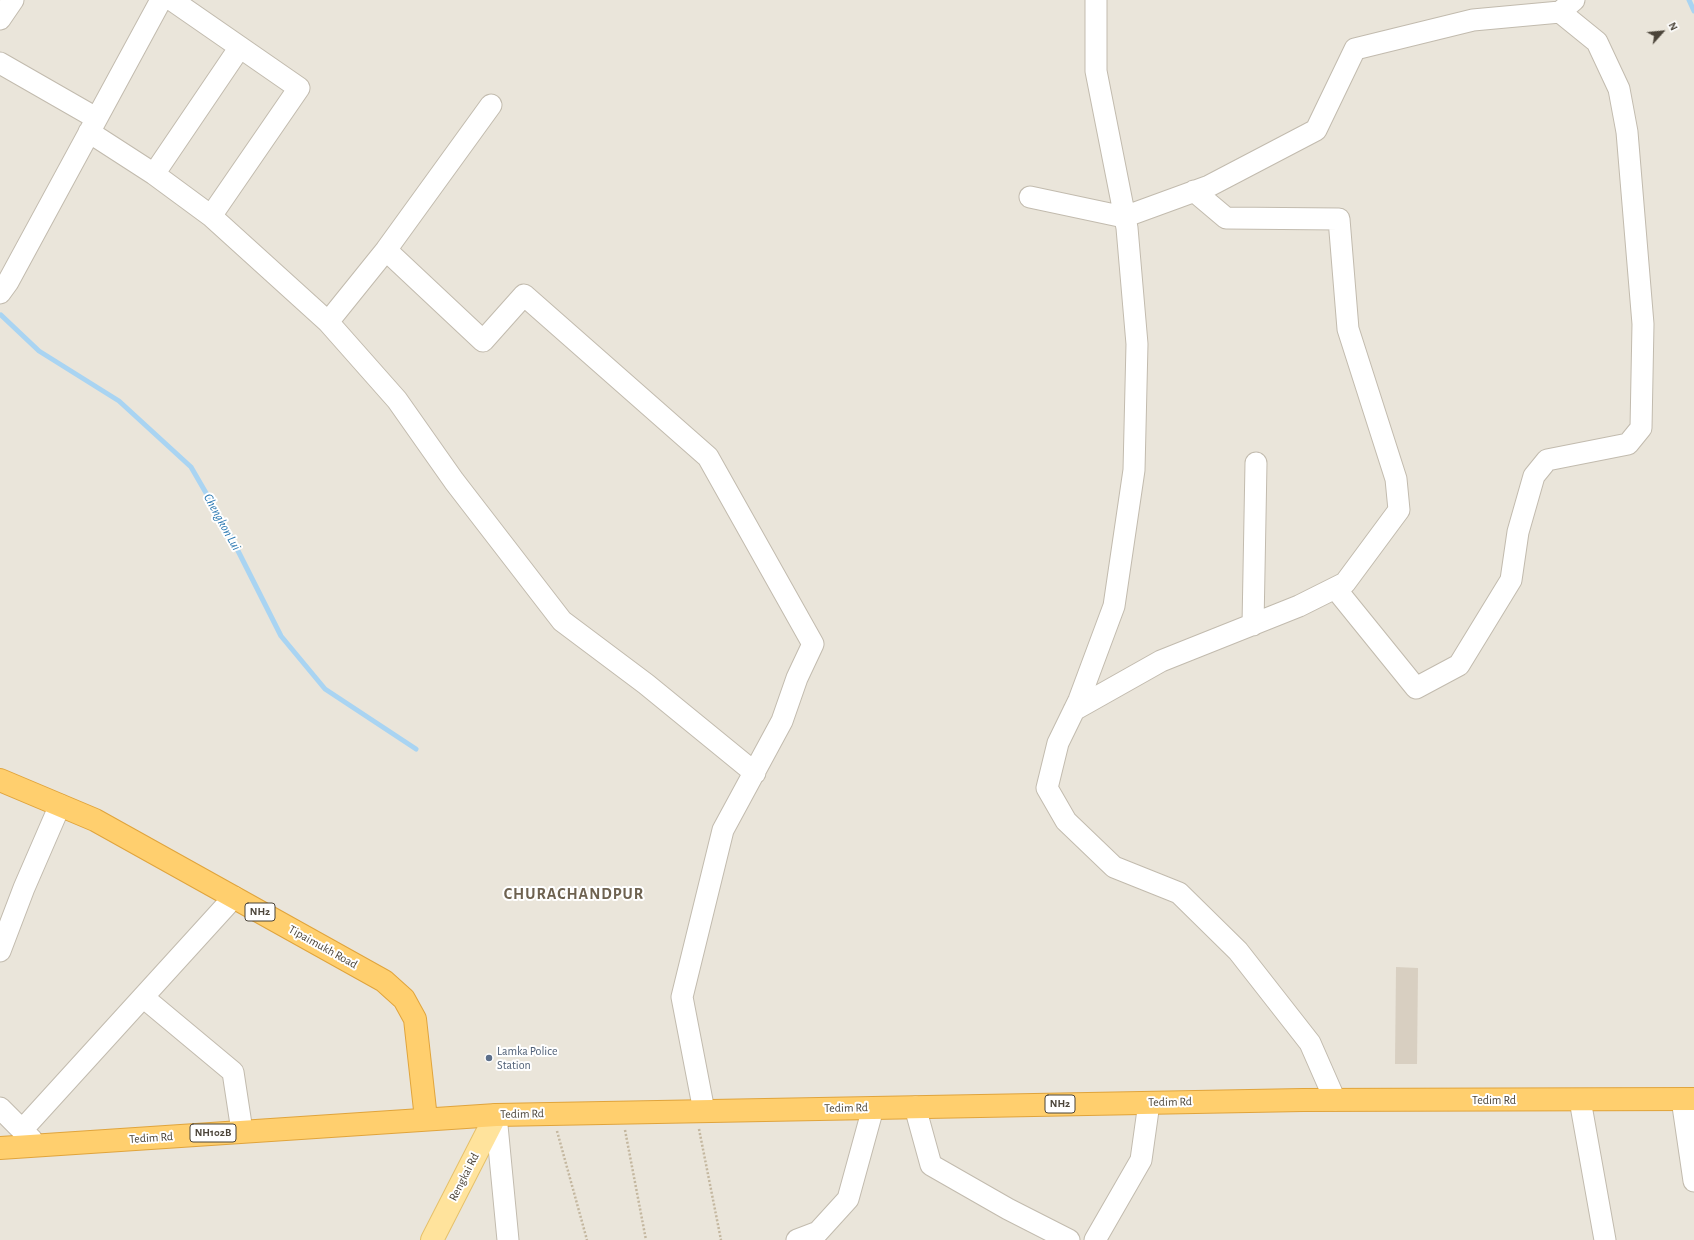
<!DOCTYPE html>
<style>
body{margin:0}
#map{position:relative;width:1694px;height:1240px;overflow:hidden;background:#f6f3ec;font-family:"Alegreya Sans",sans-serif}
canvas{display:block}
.north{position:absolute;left:1642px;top:12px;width:40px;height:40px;-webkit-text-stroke:3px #fff;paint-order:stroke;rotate:63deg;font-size:11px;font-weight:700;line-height:16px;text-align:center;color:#4b4439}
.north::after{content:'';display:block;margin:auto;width:14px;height:18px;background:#4b4439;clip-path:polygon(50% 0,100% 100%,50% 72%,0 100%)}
</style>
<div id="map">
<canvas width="1694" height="1240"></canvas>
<div class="north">N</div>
</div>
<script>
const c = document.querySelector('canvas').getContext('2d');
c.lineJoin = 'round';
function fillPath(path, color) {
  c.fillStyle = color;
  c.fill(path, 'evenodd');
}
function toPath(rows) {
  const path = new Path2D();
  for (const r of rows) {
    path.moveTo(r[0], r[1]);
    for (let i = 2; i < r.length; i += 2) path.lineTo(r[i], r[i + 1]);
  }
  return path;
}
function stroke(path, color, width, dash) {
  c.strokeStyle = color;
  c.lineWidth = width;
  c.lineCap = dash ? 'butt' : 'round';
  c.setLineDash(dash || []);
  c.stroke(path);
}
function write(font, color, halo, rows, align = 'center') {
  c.font = font + ' "Alegreya Sans",sans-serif';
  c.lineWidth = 4;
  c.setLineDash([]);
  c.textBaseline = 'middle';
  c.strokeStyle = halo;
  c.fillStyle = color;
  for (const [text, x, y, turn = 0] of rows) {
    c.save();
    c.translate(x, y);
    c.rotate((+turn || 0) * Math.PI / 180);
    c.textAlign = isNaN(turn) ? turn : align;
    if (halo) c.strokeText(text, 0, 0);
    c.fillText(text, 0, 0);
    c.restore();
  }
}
fillPath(toPath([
 [0,0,1694,0,1694,1240,0,1240]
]), '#eae5da');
stroke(toPath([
 [1689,0,1694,11],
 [1,315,39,351,119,401,191,467,228,531,281,636,325,689,416,749]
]), '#a9d4f2', 5);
fillPath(toPath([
 [1396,967,1418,968,1417,1064,1395,1064]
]), '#d8cfc1');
const minor = toPath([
 [172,0,299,88,211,216],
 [1096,0,1096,71,1127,228,1137,344,1134,470,1114,606,1079,700,1058,743,1047,788,1066,821,1114,867,1179,893,1238,951,1310,1043,1335,1100],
 [0,19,13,0],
 [0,63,96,118],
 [89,132,154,174,211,216,328,322,397,400,454,481,562,621,646,684,755,773],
 [154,174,240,47],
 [1030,197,1124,217,1209,186,1316,130,1355,49,1473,20,1560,12,1574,0],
 [386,250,483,341,524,295,708,457,813,644,797,678,782,721,723,830,682,997,704,1111],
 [0,293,8,282,161,0],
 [328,322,386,250,491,105],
 [1335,588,1416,688,1459,665,1511,580,1518,532,1534,476,1547,460,1628,444,1641,428,1643,324,1627,132,1619,89,1597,42,1560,12],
 [1253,625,1256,463],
 [1074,710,1161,661,1299,606,1345,583,1399,510,1396,479,1348,329,1339,219,1226,218,1194,191],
 [0,951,24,888,60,805],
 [143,997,233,1072,242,1131],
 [1682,1099,1694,1181],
 [1580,1100,1605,1240],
 [915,1107,931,1165,1008,1209,1069,1240],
 [0,1108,32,1140],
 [496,1115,508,1240],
 [22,1130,234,897],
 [797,1240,818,1232,848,1199,873,1108],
 [1095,1240,1141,1160,1149,1103]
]);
const major = toPath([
 [432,1240,496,1115]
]);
const highway = toPath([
 [0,780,95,820,384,981,404,999,415,1019,426,1119],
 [0,1148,496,1115,1303,1100,1694,1099]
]);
stroke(minor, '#c2bbae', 23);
stroke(major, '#e6c16a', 24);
stroke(highway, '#e0a43c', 24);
stroke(toPath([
 [699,1129,721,1240],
 [625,1130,646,1240],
 [557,1131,587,1240]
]), '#c4b79f', 2.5, [2, 2]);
stroke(minor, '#fff', 21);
stroke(major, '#ffe39c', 22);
stroke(highway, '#ffcf6e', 22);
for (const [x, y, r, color] of [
 [489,1058,4,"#5c6f8a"]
]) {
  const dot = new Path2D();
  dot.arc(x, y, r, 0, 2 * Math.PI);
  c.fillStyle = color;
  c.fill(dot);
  stroke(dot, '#fff', 1.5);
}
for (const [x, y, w] of [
 [260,912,30],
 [1060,1104,30],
 [213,1133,46]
]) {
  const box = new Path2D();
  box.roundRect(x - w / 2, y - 9, w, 18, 3);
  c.fillStyle = '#fff';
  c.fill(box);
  stroke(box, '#4b4439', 1);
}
write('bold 11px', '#4b4439', null, [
 ["NH2",260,912],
 ["NH2",1060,1104],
 ["NH102B",213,1133]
]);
write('12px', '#4b4439', '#fff', [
 ["Tipaimukh Road",323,947,29],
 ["Tedim Rd",1494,1100],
 ["Tedim Rd",1170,1102,-1],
 ["Tedim Rd",846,1108,-1],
 ["Tedim Rd",522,1114,-1],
 ["Tedim Rd",151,1138,-4],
 ["Rengkai Rd",464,1177,-63]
]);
write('12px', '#4e5e75', '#fff', [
 ["Lamka Police",497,1051],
 ["Station",497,1065]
], 'left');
write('italic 13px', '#2e7ab2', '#fff', [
 ["Chengkon Lui",222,522,61]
]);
c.letterSpacing = '1px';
write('bold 16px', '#6e6250', '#fff', [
 ["CHURACHANDPUR",574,894]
]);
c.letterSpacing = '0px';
</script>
